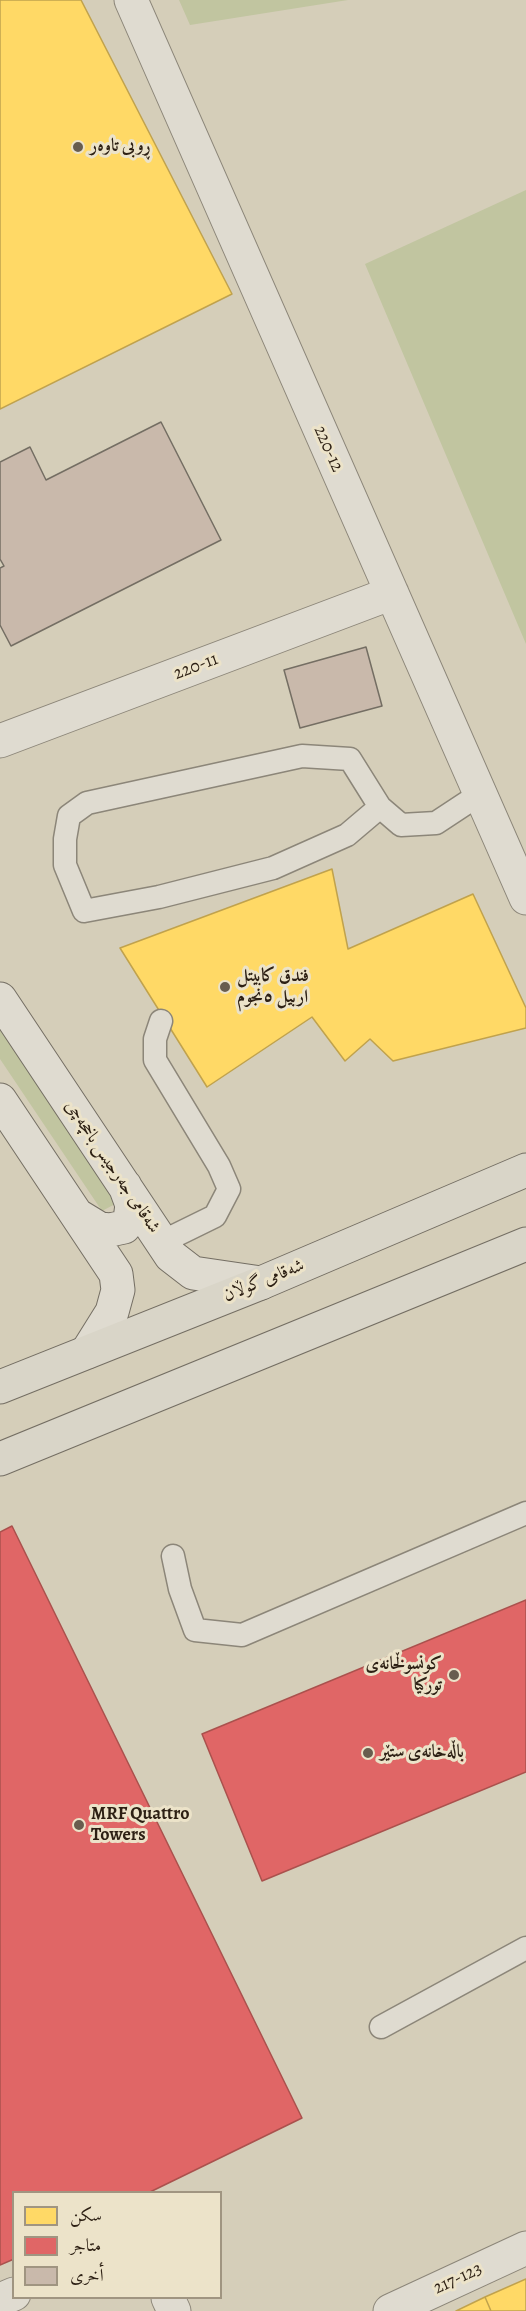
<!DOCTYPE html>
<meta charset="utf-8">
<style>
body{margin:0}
#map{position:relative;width:526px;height:2311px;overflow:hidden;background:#d5ceb9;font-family:Alegreya,Amiri,serif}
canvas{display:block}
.legend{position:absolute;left:12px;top:2191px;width:210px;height:108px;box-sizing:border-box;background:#ece3c9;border:2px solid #a09581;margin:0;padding:8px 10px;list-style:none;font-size:18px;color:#2d2014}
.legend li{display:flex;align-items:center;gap:12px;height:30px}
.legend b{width:30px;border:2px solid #a09581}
</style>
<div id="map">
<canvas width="526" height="2311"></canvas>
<ul class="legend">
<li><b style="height:16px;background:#ffd966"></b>سكن</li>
<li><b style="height:16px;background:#e06666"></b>متاجر</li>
<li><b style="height:16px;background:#c9b9ab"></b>أخرى</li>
</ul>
</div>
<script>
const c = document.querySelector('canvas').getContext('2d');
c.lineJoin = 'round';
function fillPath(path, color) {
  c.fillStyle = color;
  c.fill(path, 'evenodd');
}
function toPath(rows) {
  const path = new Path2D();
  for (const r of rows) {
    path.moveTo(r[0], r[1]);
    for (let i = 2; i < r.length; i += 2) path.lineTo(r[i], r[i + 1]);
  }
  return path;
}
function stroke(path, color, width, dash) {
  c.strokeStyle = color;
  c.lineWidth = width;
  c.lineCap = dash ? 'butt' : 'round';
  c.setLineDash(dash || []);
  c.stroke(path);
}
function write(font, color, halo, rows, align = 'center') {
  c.font = font + ' Alegreya,Amiri,serif';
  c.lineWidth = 6;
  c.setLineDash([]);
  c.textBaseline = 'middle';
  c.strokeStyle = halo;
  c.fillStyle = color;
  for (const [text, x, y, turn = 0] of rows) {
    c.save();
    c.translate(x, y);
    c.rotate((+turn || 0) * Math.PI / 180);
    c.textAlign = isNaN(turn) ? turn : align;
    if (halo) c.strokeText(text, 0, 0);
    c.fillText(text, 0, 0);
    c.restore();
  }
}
fillPath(toPath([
 [179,0,348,0,190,25],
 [526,190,526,644,365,264],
 [0,1029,117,1203,102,1211,0,1059]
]), '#c1c5a0');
const homes = toPath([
 [0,0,81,0,232,294,0,409,0,0],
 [332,869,348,949,473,894,526,1008,526,1028,393,1061,370,1039,345,1061,312,1017,207,1087,120,948,332,869],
 [8,1545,118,1792,12,1838,0,1811,0,1549,8,1545],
 [160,1859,273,2105,81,2192,14,2192,14,2223,0,2229,0,2103,121,2048,56,1907,160,1859],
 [526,2279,526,2311,491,2311,485,2297,526,2279],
 [485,2297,491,2311,456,2311,485,2297]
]);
fillPath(homes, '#ffd966');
stroke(homes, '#c0a24d', 1.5);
const shops = toPath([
 [12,1526,302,2118,150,2192,14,2192,14,2259,0,2265,0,1532,12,1526],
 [526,1600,526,1772,262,1881,202,1734,526,1600]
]);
fillPath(shops, '#e06666');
stroke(shops, '#aa514d', 1.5);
const building = toPath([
 [161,422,221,540,11,646,0,625,0,568,4,566,0,559,0,462,30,447,46,480,161,422],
 [366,647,382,706,300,728,284,670,366,647]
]);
fillPath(building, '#c9b9ab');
stroke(building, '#746e63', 1.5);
const lane = toPath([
 [380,807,347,835,273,868,159,897,84,911,65,865,65,839,69,816,87,803,302,756,350,759,380,807,401,825,436,823,480,794],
 [161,1021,155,1039,155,1060,219,1166,229,1189,215,1216,162,1242],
 [173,1556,180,1589,195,1630,242,1635,526,1513],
 [381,2027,526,1948]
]);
const street = toPath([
 [131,0,526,898],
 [0,741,392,593],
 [168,2298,174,2311],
 [0,2300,14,2294],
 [390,2311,526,2248]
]);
const secondary = toPath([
 [0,999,171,1256,193,1273,261,1283],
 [0,1100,116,1274,118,1290,112,1312,87,1352],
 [77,1215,100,1229,110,1230,124,1227,130,1219,132,1205,125,1186]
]);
const primary = toPath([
 [0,1387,261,1283,526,1170],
 [0,1459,526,1244]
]);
stroke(lane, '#8c8679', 25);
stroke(street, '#8c8679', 35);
stroke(secondary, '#746e63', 35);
stroke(primary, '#746e63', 35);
stroke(lane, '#dfdbd0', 22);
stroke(street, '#dfdbd0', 33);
stroke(secondary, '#dfdbd0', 33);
stroke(primary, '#d9d5c8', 33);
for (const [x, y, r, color] of [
 [78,147,6,"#685d4e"],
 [225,987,6,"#685d4e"],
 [454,1675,6,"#685d4e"],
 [368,1753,6,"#685d4e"],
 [79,1825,6,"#685d4e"]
]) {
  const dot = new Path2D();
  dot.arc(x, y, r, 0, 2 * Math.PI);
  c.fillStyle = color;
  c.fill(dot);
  stroke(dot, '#ece3c9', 2);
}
write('bold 18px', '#2d2014', '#ece3c9', [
 ["ڕوبی تاوەر",90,147],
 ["فندق كابيتل",237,977],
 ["اربيل ٥نجوم",237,998],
 ["کونسوڵخانەی",442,1665,"right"],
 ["تورکیا",442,1686,"right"],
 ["باڵەخانەی ستێر",380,1753],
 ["MRF Quattro",91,1815],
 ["Towers",91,1836]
], 'left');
write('18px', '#2d2014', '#ece3c9', [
 ["220-12",328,449,66],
 ["220-11",196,667,-21],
 ["شەقامی جەرجیس باخچەچی",112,1167,56],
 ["شەقامی گوڵان",264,1281,-22],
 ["217-123",458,2279,-25]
]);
</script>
